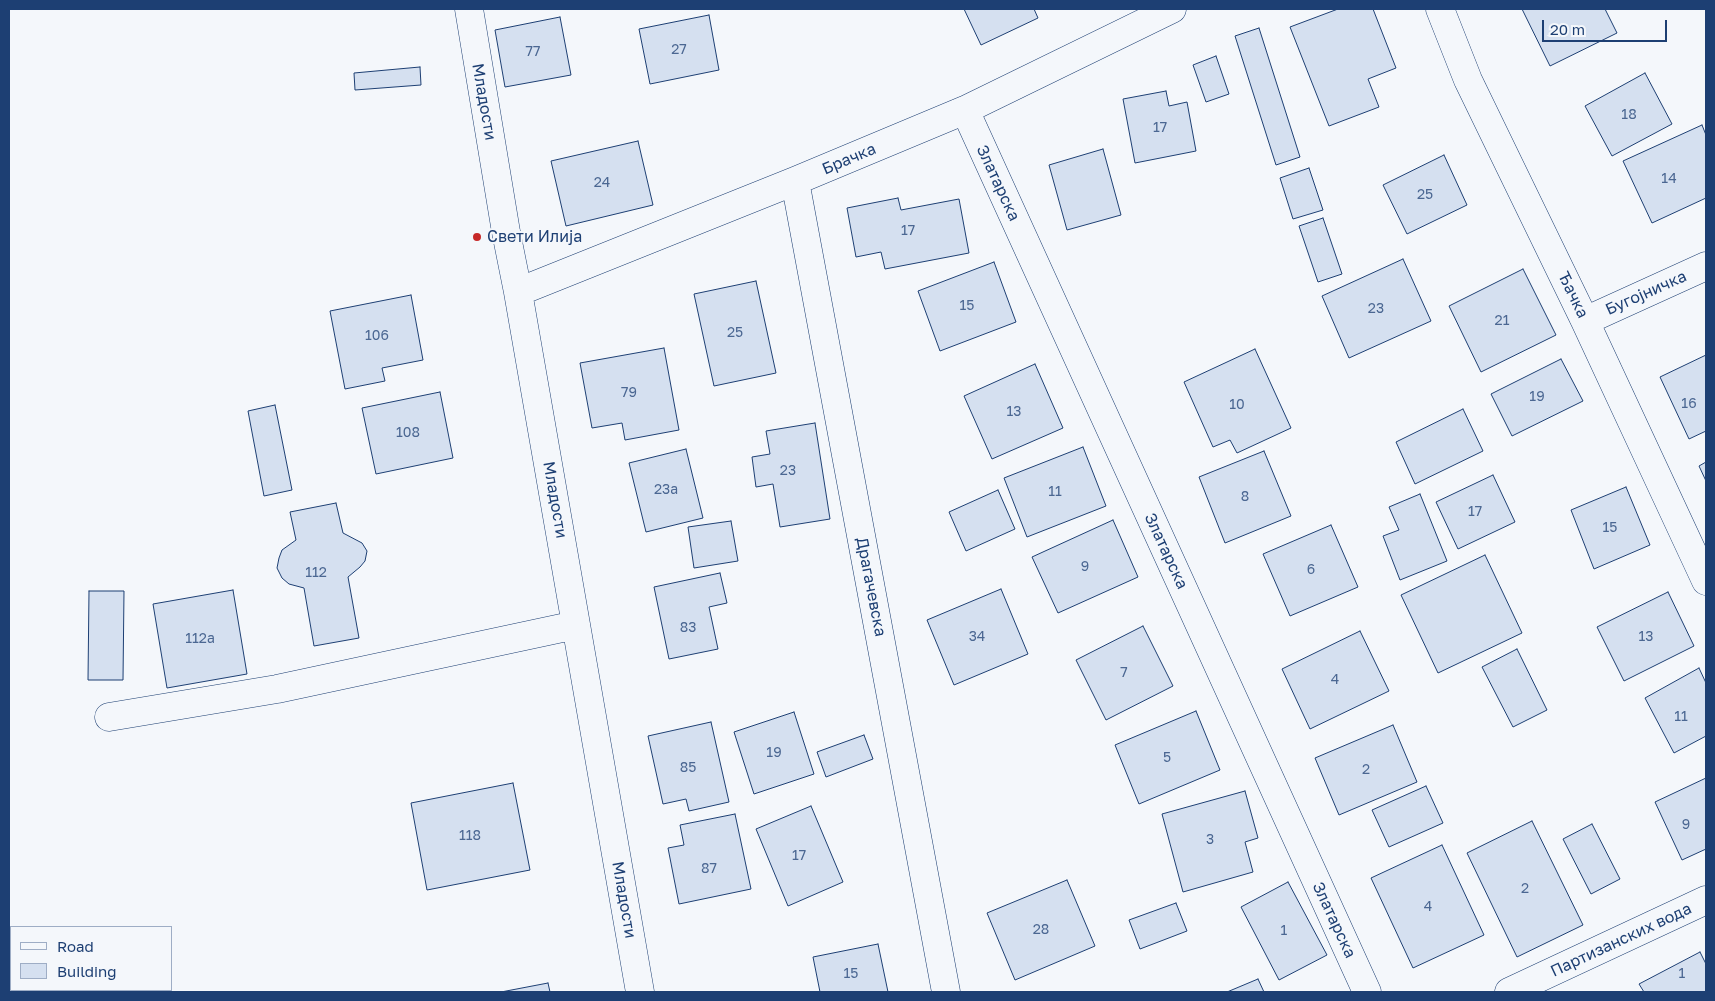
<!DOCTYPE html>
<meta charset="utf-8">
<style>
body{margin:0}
#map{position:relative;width:1715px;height:1001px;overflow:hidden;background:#f4f7fb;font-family:"Golos Text",sans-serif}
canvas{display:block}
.frame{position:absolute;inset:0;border:10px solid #1d3f73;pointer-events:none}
.legend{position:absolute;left:10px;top:926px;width:162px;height:65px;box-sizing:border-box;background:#f4f7fb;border:1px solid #9eadc5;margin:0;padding:6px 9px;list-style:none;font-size:15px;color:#1d3f73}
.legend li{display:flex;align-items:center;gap:10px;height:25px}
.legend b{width:25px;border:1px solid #9eadc5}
.scale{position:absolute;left:1542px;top:20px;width:125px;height:22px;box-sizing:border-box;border:2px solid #1d3f73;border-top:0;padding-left:6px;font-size:15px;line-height:18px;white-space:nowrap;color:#1d3f73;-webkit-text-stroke:4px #f4f7fb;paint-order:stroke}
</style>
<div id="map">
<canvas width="1715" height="1001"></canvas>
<div class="frame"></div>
<ul class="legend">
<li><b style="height:6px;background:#f4f7fb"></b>Road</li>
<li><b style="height:14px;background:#d5e0f0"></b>Building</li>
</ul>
<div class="scale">20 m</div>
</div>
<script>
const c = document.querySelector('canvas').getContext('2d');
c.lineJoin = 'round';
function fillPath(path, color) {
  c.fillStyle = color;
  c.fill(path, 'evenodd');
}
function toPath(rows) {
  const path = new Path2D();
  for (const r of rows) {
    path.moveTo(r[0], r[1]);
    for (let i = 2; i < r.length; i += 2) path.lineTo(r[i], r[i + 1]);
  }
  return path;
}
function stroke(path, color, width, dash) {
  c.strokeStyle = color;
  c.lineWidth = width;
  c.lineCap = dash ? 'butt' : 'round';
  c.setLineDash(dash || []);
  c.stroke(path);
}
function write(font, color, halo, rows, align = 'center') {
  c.font = font + ' "Golos Text",sans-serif';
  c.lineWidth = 4;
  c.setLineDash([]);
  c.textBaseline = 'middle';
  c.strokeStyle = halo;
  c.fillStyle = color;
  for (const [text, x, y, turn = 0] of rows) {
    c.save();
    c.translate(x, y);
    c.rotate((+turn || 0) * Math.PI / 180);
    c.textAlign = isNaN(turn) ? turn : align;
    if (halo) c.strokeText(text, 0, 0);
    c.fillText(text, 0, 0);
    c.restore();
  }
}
const building = toPath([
 [964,9,1034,9,1038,18,981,45,964,9],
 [1338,9,1373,9,1396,68,1368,79,1379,107,1329,126,1290,27,1338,9],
 [1522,9,1605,9,1617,33,1550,66,1522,9],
 [709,15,719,70,650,84,639,29,709,15],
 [560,17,571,75,505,87,495,30,560,17],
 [1259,28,1300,157,1276,165,1235,36,1259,28],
 [1216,56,1229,94,1206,102,1193,65,1216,56],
 [420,67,421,85,355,90,354,73,420,67],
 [1645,73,1672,124,1612,156,1585,106,1645,73],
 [1166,91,1169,106,1187,102,1196,151,1135,163,1123,99,1166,91],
 [1702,125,1706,135,1706,198,1652,223,1623,161,1702,125],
 [638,141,653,205,566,226,551,161,638,141],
 [1103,149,1121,215,1067,230,1049,165,1103,149],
 [1444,155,1467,205,1407,234,1383,185,1444,155],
 [1309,168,1323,210,1293,219,1280,178,1309,168],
 [898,198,901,210,959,199,969,253,885,269,881,252,856,257,847,208,898,198],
 [1323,218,1342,274,1318,282,1299,226,1323,218],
 [1403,259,1431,321,1349,358,1322,296,1403,259],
 [994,262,1016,322,940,351,918,291,994,262],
 [1523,269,1556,335,1481,372,1449,306,1523,269],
 [756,281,776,373,714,386,694,294,756,281],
 [411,295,423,360,382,368,385,381,345,389,330,311,411,295],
 [664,348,679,430,625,440,622,423,592,428,580,363,664,348],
 [1255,349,1291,428,1237,453,1230,440,1213,447,1184,382,1255,349],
 [1706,355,1706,431,1689,439,1660,377,1706,355],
 [1561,359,1583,401,1512,436,1491,394,1561,359],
 [1035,364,1063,428,992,459,964,396,1035,364],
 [440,392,453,458,376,474,362,408,440,392],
 [275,405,292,490,264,496,248,411,275,405],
 [1463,409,1483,451,1415,484,1396,442,1463,409],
 [815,423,830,519,780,527,773,484,756,487,752,457,770,454,766,431,815,423],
 [1083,447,1106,506,1027,537,1004,478,1083,447],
 [686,449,703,518,646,532,629,463,686,449],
 [1264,451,1291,516,1225,543,1199,477,1264,451],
 [1706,462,1706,481,1699,466,1706,462],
 [1493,475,1515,522,1458,549,1436,502,1493,475],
 [1626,487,1650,545,1594,569,1571,510,1626,487],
 [998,490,1015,529,966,551,949,512,998,490],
 [1420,494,1447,561,1400,580,1383,536,1399,530,1389,507,1420,494],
 [336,503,343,533,362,543,367,551,365,561,360,567,348,577,359,638,314,646,304,588,289,584,282,578,277,568,279,558,282,550,296,540,290,512,336,503],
 [1113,520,1138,577,1058,613,1032,557,1113,520],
 [731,521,738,561,694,568,688,527,731,521],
 [1331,525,1358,587,1290,616,1263,554,1331,525],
 [1485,555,1522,633,1438,673,1401,595,1485,555],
 [720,573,727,603,709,607,718,649,669,659,654,587,720,573],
 [1001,589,1028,654,954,685,927,620,1001,589],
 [233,590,247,674,167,688,153,604,233,590],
 [89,591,124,591,123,680,88,680,89,591],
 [1668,592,1694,646,1624,681,1597,627,1668,592],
 [1143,626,1173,686,1106,720,1076,660,1143,626],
 [1360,631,1389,691,1310,729,1282,669,1360,631],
 [1517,649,1547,710,1513,727,1482,667,1517,649],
 [1699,668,1706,683,1706,736,1674,753,1645,698,1699,668],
 [1196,711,1220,770,1139,804,1115,745,1196,711],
 [794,712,814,774,754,794,734,732,794,712],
 [711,722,729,802,689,811,686,799,663,804,648,736,711,722],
 [1393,725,1417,782,1339,815,1315,758,1393,725],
 [864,735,873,759,826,777,817,752,864,735],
 [1706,778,1706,849,1682,860,1655,802,1706,778],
 [513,783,530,870,427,890,411,803,513,783],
 [1426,786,1443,823,1389,847,1372,810,1426,786],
 [1245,791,1258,838,1245,842,1253,872,1183,892,1162,814,1245,791],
 [811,806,843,882,788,906,756,829,811,806],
 [735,814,751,889,679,904,668,848,684,845,680,825,735,814],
 [1532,821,1583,925,1517,957,1467,853,1532,821],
 [1592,824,1620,879,1591,894,1563,839,1592,824],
 [1442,845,1484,935,1413,968,1371,878,1442,845],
 [1067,880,1095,946,1015,980,987,913,1067,880],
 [1288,882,1327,955,1279,980,1241,907,1288,882],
 [1176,903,1187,931,1140,949,1129,920,1176,903],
 [878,944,888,992,820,992,813,957,878,944],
 [1700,952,1706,964,1706,992,1644,992,1639,984,1700,952],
 [1258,979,1264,992,1227,992,1258,979],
 [548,983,550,992,501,992,548,983]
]);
fillPath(building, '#d5e0f0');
stroke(building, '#1d3f73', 1);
const minor = toPath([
 [469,9,506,232,518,292,640,992],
 [1440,9,1468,80,1585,321,1706,581],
 [965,110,1367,992],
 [795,181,946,992],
 [518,292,795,181,965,110,1172,9],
 [1585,321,1706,266],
 [109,717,277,689,576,625],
 [1509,992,1706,900]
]);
stroke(minor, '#1d3f73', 29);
stroke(minor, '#f4f7fb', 28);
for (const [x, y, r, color] of [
 [477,237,5,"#c62828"]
]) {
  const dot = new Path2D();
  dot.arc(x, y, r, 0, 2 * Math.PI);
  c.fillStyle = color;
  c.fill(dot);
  stroke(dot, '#f4f7fb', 2);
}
write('14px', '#4b6792', null, [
 ["27",679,50],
 ["77",533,52],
 ["18",1629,115],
 ["17",1160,128],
 ["14",1669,179],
 ["24",602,183],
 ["25",1425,195],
 ["17",908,231],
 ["15",967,306],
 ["23",1376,309],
 ["21",1502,321],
 ["25",735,333],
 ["106",377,336],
 ["79",629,393],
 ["19",1537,397],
 ["16",1689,404],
 ["10",1237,405],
 ["13",1014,412],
 ["108",408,433],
 ["23",788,471],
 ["23a",666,490],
 ["11",1055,492],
 ["8",1245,497],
 ["17",1475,512],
 ["15",1610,528],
 ["9",1085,567],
 ["6",1311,570],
 ["112",316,573],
 ["83",688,628],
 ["34",977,637],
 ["13",1646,637],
 ["112a",200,639],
 ["7",1124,673],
 ["4",1335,680],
 ["11",1681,717],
 ["19",774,753],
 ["5",1167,758],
 ["85",688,768],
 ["2",1366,770],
 ["9",1686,825],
 ["118",470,836],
 ["3",1210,840],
 ["17",799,856],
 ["87",709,869],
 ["2",1525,889],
 ["4",1428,907],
 ["28",1041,930],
 ["1",1284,931],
 ["15",851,974],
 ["1",1682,974]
]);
write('16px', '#1d3f73', '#f4f7fb', [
 ["Младости",484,102,80],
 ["Брачка",849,159,-23],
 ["Златарска",998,183,65],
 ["Бугојничка",1646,293,-24],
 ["Ђачка",1573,295,64],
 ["Младости",555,500,80],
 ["Златарска",1166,551,65],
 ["Драгачевска",871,587,79],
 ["Младости",624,900,80],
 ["Златарска",1334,920,65],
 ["Партизанских вода",1621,940,-25]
]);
write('16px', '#1d3f73', '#f4f7fb', [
 ["Свети Илија",487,237]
], 'left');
</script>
